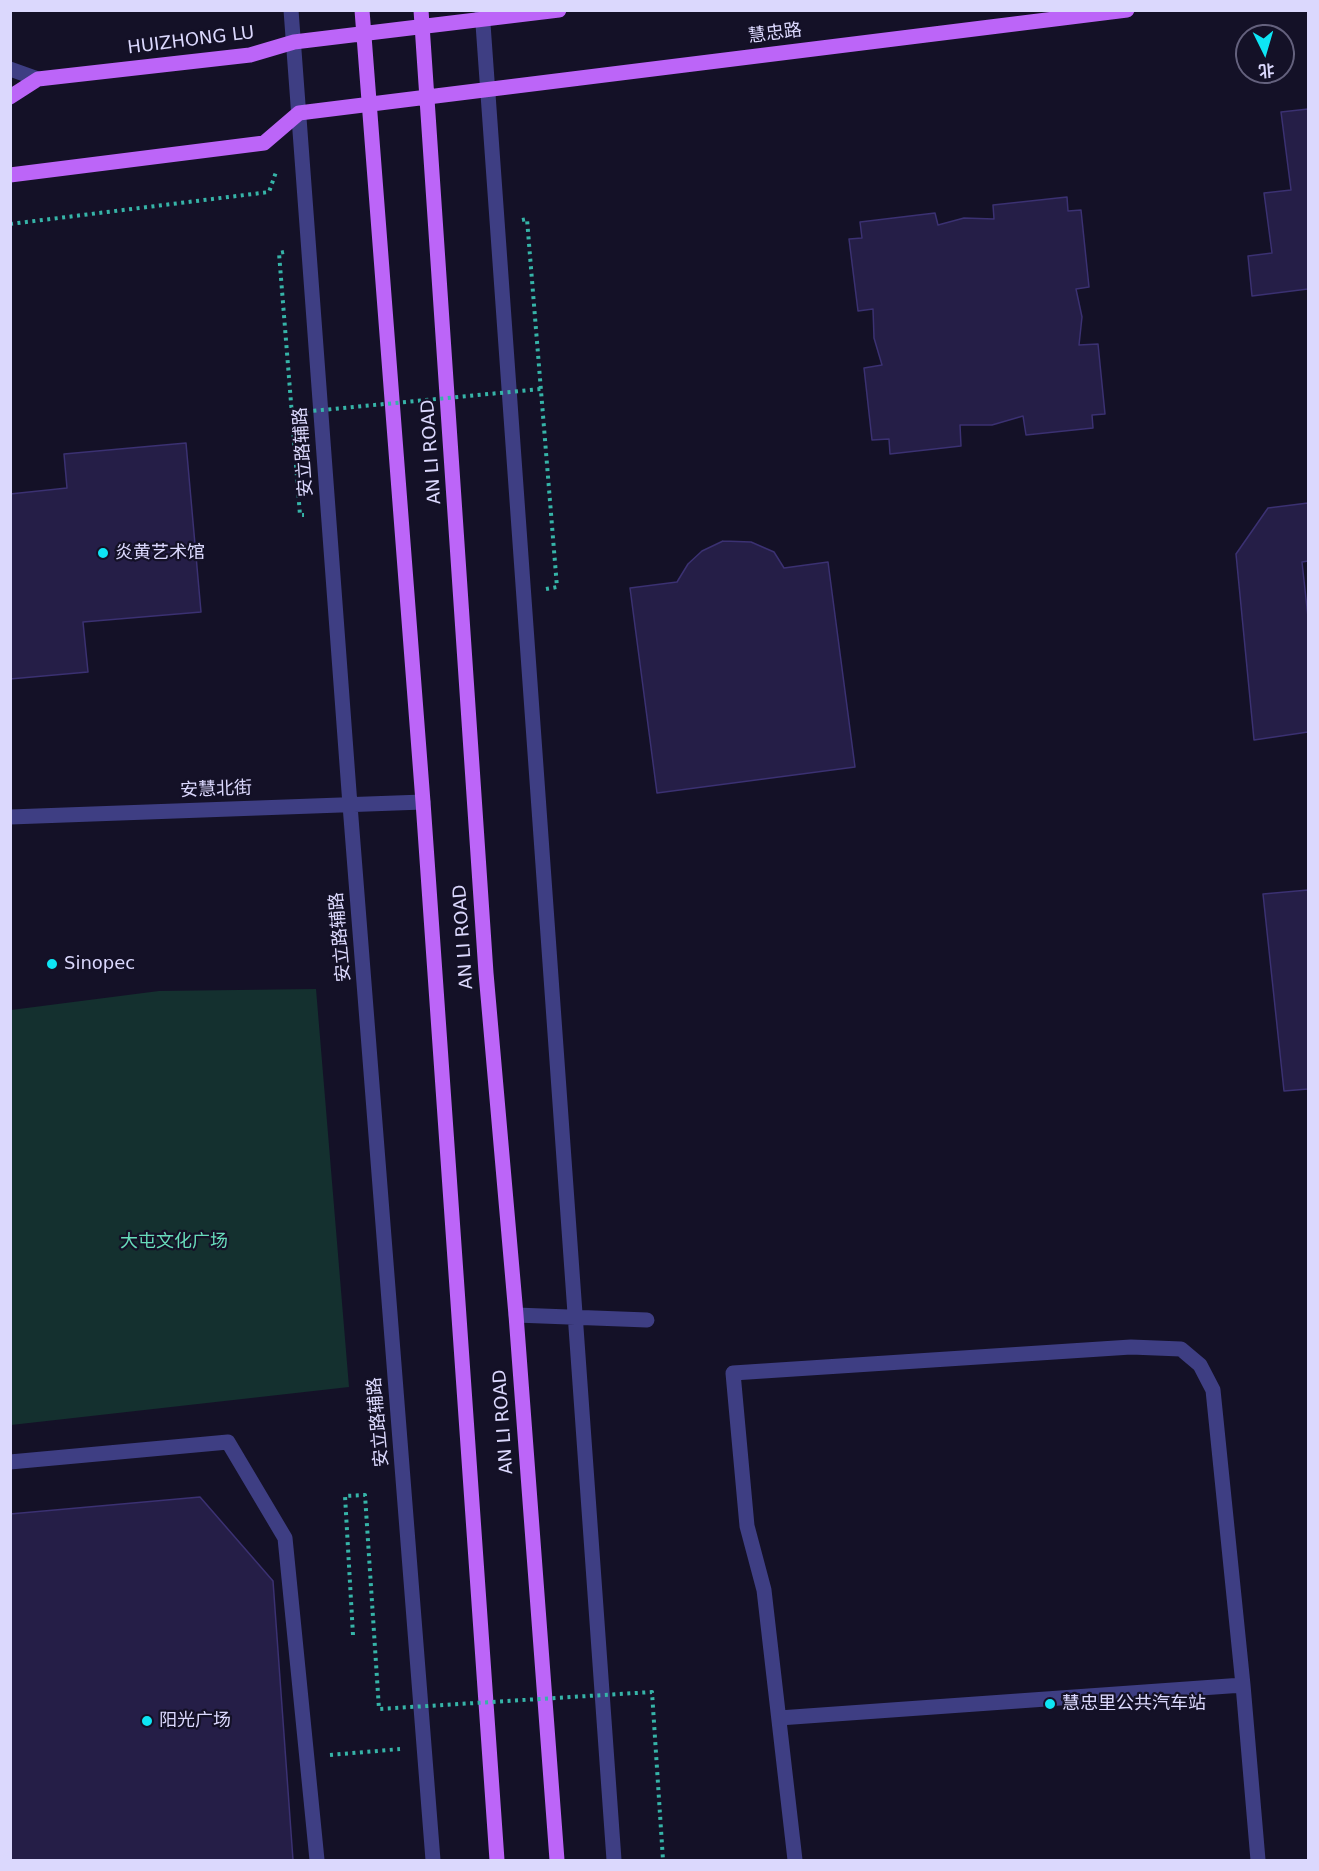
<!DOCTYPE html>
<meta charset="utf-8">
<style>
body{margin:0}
#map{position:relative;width:1319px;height:1871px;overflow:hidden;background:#141127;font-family:"DejaVu Sans","Noto Sans SC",sans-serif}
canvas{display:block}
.frame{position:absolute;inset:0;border:12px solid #dbd8fd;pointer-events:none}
.north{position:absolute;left:1235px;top:24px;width:60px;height:60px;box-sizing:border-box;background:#141127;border:2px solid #64617d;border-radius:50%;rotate:175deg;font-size:16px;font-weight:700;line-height:24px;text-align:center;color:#dbd8fd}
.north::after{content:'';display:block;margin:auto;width:21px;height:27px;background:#0ee5f4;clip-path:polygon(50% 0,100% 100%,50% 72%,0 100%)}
</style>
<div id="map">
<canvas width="1319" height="1871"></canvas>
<div class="frame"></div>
<div class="north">北</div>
</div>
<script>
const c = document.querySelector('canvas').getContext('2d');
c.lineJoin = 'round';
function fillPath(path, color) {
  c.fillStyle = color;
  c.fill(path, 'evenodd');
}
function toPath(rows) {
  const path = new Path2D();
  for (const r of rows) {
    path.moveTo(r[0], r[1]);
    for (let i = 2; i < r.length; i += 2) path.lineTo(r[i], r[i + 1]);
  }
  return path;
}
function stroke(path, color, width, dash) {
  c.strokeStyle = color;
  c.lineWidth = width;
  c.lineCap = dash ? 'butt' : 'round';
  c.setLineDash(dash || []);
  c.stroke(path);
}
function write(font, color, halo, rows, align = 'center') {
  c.font = font + ' "DejaVu Sans","Noto Sans SC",sans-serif';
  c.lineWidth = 4.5;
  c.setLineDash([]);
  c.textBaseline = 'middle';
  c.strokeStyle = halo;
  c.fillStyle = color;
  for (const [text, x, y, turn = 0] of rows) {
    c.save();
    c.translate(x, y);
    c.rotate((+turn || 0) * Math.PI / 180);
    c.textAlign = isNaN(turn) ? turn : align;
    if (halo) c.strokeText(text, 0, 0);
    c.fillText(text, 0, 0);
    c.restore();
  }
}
fillPath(toPath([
 [316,989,349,1387,11,1425,11,1010,159,991]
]), '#14302f');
const building = toPath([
 [1308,109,1308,289,1252,296,1248,256,1272,253,1264,193,1291,190,1281,112,1308,109],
 [1067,197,1068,211,1081,210,1089,287,1076,289,1082,317,1079,345,1098,344,1105,414,1092,415,1093,428,1026,435,1023,416,992,425,960,425,961,446,890,454,889,439,872,440,864,368,882,365,874,338,873,309,858,311,849,239,862,238,860,222,935,213,938,225,964,218,994,219,993,205,1067,197],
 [186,443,201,612,83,622,88,672,10,679,10,494,67,488,64,454,186,443],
 [1308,503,1308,561,1302,562,1308,617,1308,732,1254,740,1236,554,1268,508,1308,503],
 [723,541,751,542,774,552,784,568,828,562,855,767,657,793,630,588,677,582,688,564,702,551,723,541],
 [1308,890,1308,1089,1284,1091,1263,894,1308,890],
 [200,1497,273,1581,293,1860,10,1860,10,1514,200,1497]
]);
fillPath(building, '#251e47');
stroke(building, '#3b3172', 1.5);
stroke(toPath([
 [522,220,527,219,557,587,546,589],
 [10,224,269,192,276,172],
 [284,252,279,253,300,515,304,515],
 [330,1755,400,1749]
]), '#36b4a8', 4, [3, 4.5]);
stroke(toPath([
 [291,10,350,805,433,1860],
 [482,10,614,1860],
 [10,69,38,79],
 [10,817,423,802],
 [516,1315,647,1320],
 [10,1462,228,1442,285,1538,317,1860],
 [779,1718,1243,1685,1258,1860],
 [795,1860,764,1590,747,1526,733,1373,1131,1347,1181,1349,1200,1365,1213,1390,1243,1685]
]), '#3e3e83', 15);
stroke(toPath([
 [362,10,423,802,497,1860],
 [421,10,486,973,516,1315,557,1860],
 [10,97,38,79,250,55,294,42,559,10],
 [10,175,264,143,299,113,1127,10]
]), '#bc65f8', 15);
stroke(toPath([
 [291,413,541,389],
 [353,1635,345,1496,365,1495,379,1709,652,1692,663,1860]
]), '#36b4a8', 4, [3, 4.5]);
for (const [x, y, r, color] of [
 [103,553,6,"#0ee5f4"],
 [52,964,6,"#0ee5f4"],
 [1050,1704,6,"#0ee5f4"],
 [147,1721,6,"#0ee5f4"]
]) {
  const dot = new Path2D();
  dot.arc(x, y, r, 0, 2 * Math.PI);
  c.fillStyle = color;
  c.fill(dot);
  stroke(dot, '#141127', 2);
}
write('18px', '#dbd8fd', '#141127', [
 ["慧忠路",775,34,-7],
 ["HUIZHONG LU",191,41,-7],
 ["安立路辅路",304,452,-94],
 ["AN LI ROAD",432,452,-94],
 ["安慧北街",216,790,-2],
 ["安立路辅路",341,937,-95],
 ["AN LI ROAD",464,937,-94],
 ["安立路辅路",379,1422,-95],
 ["AN LI ROAD",504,1422,-94]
]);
write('18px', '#dbd8fd', '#141127', [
 ["炎黄艺术馆",115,553],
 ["Sinopec",64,964],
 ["慧忠里公共汽车站",1062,1704],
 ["阳光广场",159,1721]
], 'left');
write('18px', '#67dbba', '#141127', [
 ["大屯文化广场",174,1242]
]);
</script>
